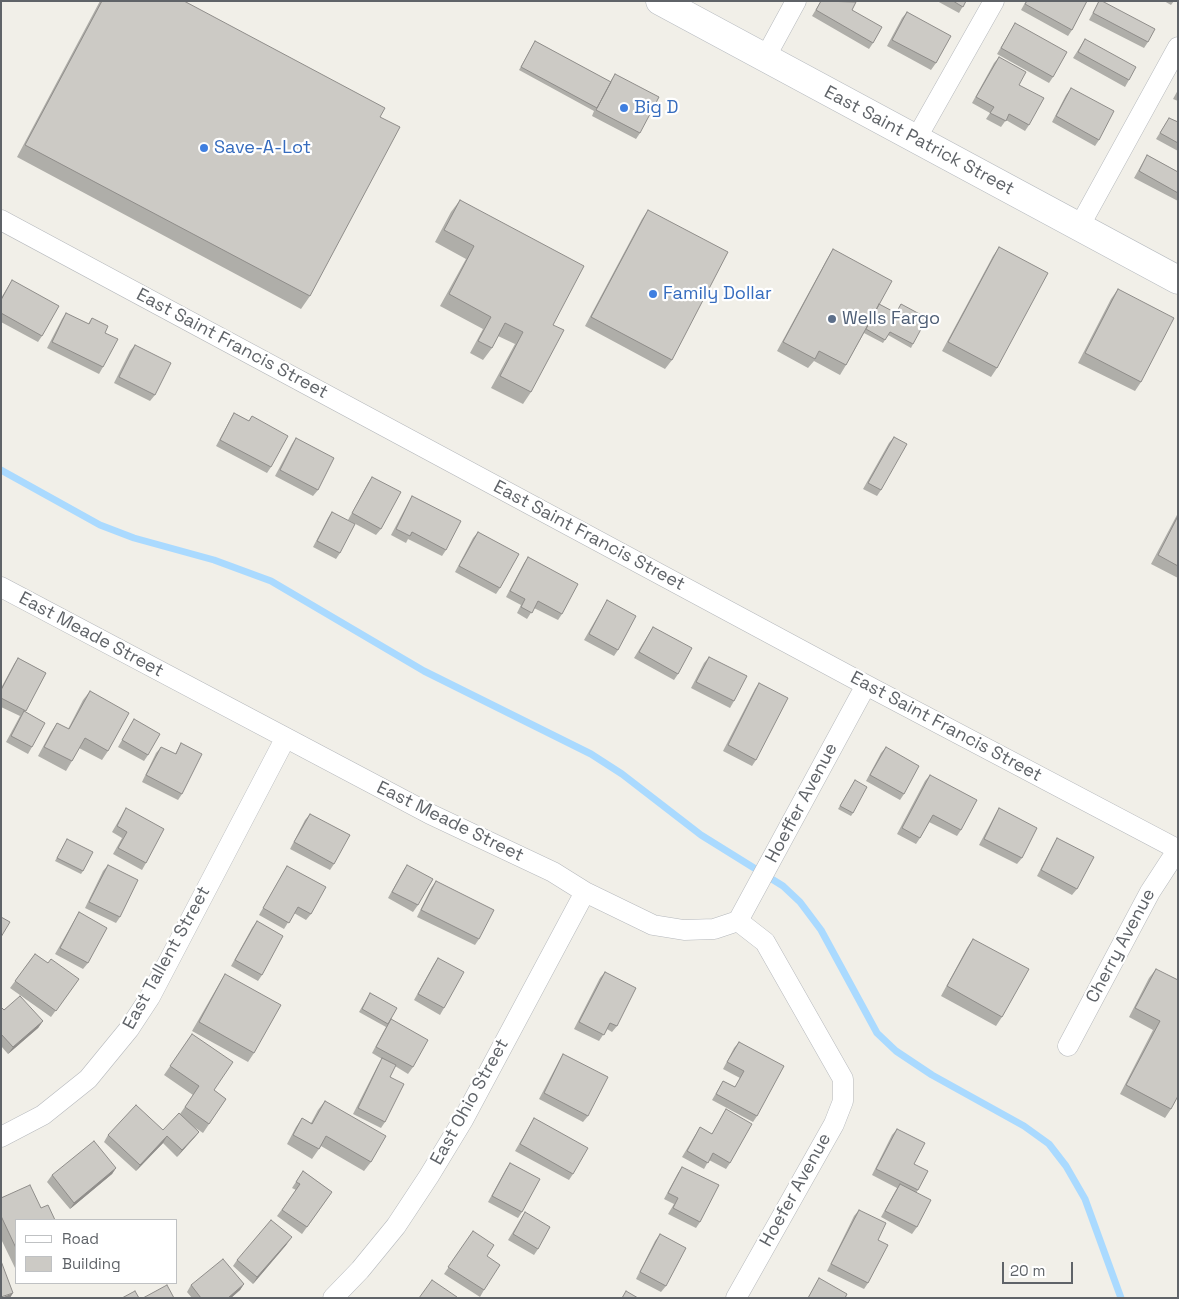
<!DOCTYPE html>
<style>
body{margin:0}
#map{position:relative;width:1179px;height:1299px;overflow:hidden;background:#f1efe8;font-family:"Space Grotesk",sans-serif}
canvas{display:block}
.frame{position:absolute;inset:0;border:2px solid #5f6368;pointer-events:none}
.legend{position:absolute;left:15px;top:1219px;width:162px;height:65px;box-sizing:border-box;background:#fff;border:1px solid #bfc1c3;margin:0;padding:6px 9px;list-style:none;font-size:15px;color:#5f6368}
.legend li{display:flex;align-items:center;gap:10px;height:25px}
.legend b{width:25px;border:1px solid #bfc1c3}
.scale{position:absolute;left:1002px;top:1262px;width:71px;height:22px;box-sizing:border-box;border:2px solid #5f6368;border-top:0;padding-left:6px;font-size:15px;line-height:18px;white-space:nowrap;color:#5f6368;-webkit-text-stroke:4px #fff;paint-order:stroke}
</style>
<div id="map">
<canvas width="1179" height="1299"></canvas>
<div class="frame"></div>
<ul class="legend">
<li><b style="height:6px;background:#fff"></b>Road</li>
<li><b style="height:14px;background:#cccac5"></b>Building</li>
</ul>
<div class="scale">20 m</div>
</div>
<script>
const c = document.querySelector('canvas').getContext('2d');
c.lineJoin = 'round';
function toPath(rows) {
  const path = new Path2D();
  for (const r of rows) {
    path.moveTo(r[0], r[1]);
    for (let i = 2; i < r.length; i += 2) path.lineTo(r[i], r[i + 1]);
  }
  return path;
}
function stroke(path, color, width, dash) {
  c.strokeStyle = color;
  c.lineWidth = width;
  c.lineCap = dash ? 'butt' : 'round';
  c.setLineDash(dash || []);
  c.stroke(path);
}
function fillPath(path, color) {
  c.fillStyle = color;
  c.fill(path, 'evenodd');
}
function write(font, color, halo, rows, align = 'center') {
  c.font = font + ' "Space Grotesk",sans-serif';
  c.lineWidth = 4.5;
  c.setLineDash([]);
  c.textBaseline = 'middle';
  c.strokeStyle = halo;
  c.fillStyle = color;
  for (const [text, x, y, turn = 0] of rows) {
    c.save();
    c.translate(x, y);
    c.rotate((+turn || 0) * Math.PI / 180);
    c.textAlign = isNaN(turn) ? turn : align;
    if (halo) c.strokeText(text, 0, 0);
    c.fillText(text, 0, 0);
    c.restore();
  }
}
stroke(toPath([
 [1,470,100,525,134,538,214,560,271,581,424,671,591,754,622,774,701,835,783,886,800,902,821,930,877,1033,896,1051,932,1075,1024,1126,1049,1144,1066,1166,1085,1199,1121,1298]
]), '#aadaff', 7);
const minor = toPath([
 [765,58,796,1],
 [916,139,994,1],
 [1,220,866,685,1177,849],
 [1079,227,1178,47],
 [1,587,430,814,553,872,585,892,653,925,684,930,714,929,738,921,765,942,843,1079,843,1101,834,1124,736,1298],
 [738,921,866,685],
 [1068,1046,1150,892,1178,849],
 [1,1137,43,1115,88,1079,129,1029,150,997,285,739],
 [333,1298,360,1270,396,1226,429,1176,463,1120,585,892]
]);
const secondary = toPath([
 [660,1,1178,280]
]);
stroke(minor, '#b5b8bc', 21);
stroke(secondary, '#b6babf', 29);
stroke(minor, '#fff', 20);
stroke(secondary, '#fff', 28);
fillPath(toPath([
 [100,1,184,1,380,117,310,296,301,309,17,157],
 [821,1,856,1,852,10,873,43,869,49,812,16],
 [937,1,966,1,959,13],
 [1026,1,1087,1,1072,30,1068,36,1021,10],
 [1099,1,1148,42,1144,48,1089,20],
 [1164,1,1174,1,1171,5],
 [907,12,936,63,931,70,887,46,902,18],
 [1015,23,1053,77,1049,83,997,54],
 [1085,39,1129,80,1125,87,1073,58],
 [535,41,610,82,615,74,640,133,636,139,592,116,594,111,519,70],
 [999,57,1019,85,1029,125,1025,131,1006,120,1001,127,986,119,990,113,972,103,994,63],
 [1071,88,1099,140,1095,146,1052,122,1066,95],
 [1178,90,1178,101,1173,99],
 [1169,118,1178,122,1178,151,1156,139],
 [1147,155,1178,172,1178,201,1134,178],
 [460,200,553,325,531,392,523,404,491,388,515,344,498,336,492,348,483,360,470,353,483,329,440,306,466,259,435,242,451,212],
 [648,210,672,360,665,369,585,326,642,219],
 [999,247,997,368,991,377,942,351,993,256],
 [833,249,879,304,896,313,901,304,913,344,911,348,888,335,883,343,864,333,846,365,840,375,814,361,808,368,777,351,827,259],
 [12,280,42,336,38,342,1,322,1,298],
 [1118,289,1141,382,1135,391,1078,363,1111,299],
 [66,313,88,324,92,318,105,333,103,367,99,374,47,348,62,319],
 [135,345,155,395,150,401,114,383,130,351],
 [234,413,249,421,252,416,271,467,267,473,216,446,230,420],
 [894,437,881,490,877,496,863,489,889,443],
 [296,438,318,490,313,496,275,476,292,444],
 [372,477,381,529,376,535,348,520,368,483],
 [412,496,446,550,442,556,408,539,406,543,391,535,408,503],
 [332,512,340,553,336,559,313,547,328,518],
 [1178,513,1178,578,1151,564],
 [478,532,500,588,496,594,455,572,473,538],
 [528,557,562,614,558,620,534,608,527,619,517,613,521,605,506,597,524,563],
 [607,600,618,650,614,656,584,640,603,607],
 [653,627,678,674,674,680,634,658],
 [709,657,734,701,730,708,691,688,704,663],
 [18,658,46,673,25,712,32,747,28,754,6,742,20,716,1,707,1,688,14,664],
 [759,683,756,760,752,766,723,751,755,689],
 [90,691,108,751,102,760,79,748,72,761,66,771,38,756,51,732,57,723,68,729,83,700],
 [134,719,148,755,144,761,118,747],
 [181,743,182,794,178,800,142,782,156,753,161,747,175,754],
 [886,747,904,794,900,800,866,781,881,753],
 [930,775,961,830,957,836,929,822,920,838,916,844,897,834,925,781],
 [855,780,853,813,851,816,838,809],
 [126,808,146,863,142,870,113,854,122,838,112,832],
 [999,808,1022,858,1017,864,979,845,995,815],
 [310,814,334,864,330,870,290,849,305,820],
 [1057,838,1077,889,1072,895,1037,876,1053,845],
 [67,839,83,871,81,874,55,861],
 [108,865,120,917,116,923,85,908,103,871],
 [407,865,418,905,413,912,388,898,403,871],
 [287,866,311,914,306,920,294,913,284,929,259,915],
 [436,881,479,939,475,945,417,917,431,888],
 [79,912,88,963,83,969,55,954],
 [257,921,262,975,258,981,231,966,252,928],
 [973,939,1002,1017,996,1026,941,996,967,948],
 [35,954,48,963,79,979,51,1017,10,988],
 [438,958,444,1008,440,1015,414,1000,434,964],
 [1156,969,1171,1109,1165,1118,1120,1094,1153,1030,1129,1017,1149,978],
 [605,972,617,1026,612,1032,607,1029,599,1041,574,1029,600,978],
 [225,974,254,1053,248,1062,192,1031,219,984],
 [370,993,389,1022,413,1067,408,1074,395,1066,390,1077,385,1122,381,1128,353,1114,378,1065,382,1059,372,1053,386,1027,359,1012],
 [1,1007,4,1010,43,1021,38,1028,8,1054,1,1046],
 [192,1034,214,1090,226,1099,203,1133,191,1125,199,1132,194,1138,177,1157,163,1143,136,1171,104,1142,108,1135,163,1130,180,1114,193,1095,164,1075],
 [739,1042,757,1116,753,1122,712,1100,723,1081,735,1087,740,1078,723,1069,734,1048],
 [563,1054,588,1116,583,1122,539,1099,559,1061],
 [325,1101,371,1162,364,1171,321,1146,312,1159,287,1144,296,1127,302,1118,311,1123,318,1110],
 [726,1109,730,1163,726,1169,709,1160,704,1169,682,1157,700,1127,712,1134],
 [534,1118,573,1174,569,1180,515,1151],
 [897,1129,914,1164,918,1190,916,1193,917,1227,912,1234,881,1217,897,1188,872,1175,892,1135],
 [510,1163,522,1212,518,1218,488,1202,506,1169],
 [682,1167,700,1222,696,1228,668,1214,674,1204,664,1199,678,1173],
 [116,1168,112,1174,70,1209,47,1182,52,1175],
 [303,1171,332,1192,302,1234,277,1216,296,1190,292,1188],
 [1,1198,16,1220,16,1270,1,1239],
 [859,1210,878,1240,868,1283,864,1289,827,1271,854,1216],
 [525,1212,538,1249,534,1255,508,1240],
 [473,1231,487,1256,484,1290,480,1297,444,1274],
 [660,1234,666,1286,661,1292,636,1279,655,1241],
 [287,1244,253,1284,233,1266,237,1260],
 [244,1284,240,1290,231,1298,192,1298,187,1292,191,1285]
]), '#afaea9');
fillPath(toPath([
 [43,1021,38,1028,8,1054,13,1047],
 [199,1132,194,1138,177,1157,182,1150],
 [167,1136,163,1143,136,1171,140,1165],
 [116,1168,112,1174,70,1209,74,1203],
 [292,1237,287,1244,253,1284,257,1277],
 [244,1284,240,1290,231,1298,228,1298],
 [13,1293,10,1298,1,1298]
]), '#8f8d8a');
const building = toPath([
 [102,1,184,1,385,108,380,117,400,127,310,296,25,145,102,1],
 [821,1,856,2,852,10,882,27,873,43,816,10,821,1],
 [953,1,966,1,963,7,953,1],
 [1027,1,1087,1,1072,30,1025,4,1027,1],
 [1099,1,1102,1,1155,29,1148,42,1093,13,1099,1],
 [907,12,951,36,936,63,892,40,907,12],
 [1015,23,1067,52,1053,77,1001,48,1015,23],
 [1085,39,1136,67,1129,80,1078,52,1085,39],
 [535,41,611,82,597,108,521,67,535,41],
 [999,57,1026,72,1019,85,1044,98,1029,125,1009,114,1006,121,990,113,994,107,976,97,999,57],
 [615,74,659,97,640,133,596,110,615,74],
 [1071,88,1114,111,1099,140,1056,116,1071,88],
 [1169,118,1178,122,1178,143,1160,133,1169,118],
 [1147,155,1178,172,1178,193,1139,171,1147,155],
 [460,200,584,266,553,325,564,330,531,392,500,376,523,332,505,323,492,348,478,341,491,317,449,294,474,246,444,230,460,200],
 [648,210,728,252,672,360,591,317,648,210],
 [999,247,1048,273,997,368,948,342,999,247],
 [833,249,892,281,846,365,819,351,815,359,783,342,833,249],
 [12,280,59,306,42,336,1,313,1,300,12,280],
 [1118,289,1174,318,1141,382,1085,353,1118,289],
 [879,304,896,313,901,304,927,318,913,344,890,332,885,340,866,329,879,304],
 [66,313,89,324,92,318,108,326,105,333,118,339,103,367,52,342,66,313],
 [135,345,171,363,155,395,119,377,135,345],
 [234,413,249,421,252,416,288,436,271,467,220,440,234,413],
 [894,437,907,444,881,490,868,483,894,437],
 [296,438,334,458,318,490,280,470,296,438],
 [372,477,401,492,381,529,352,513,372,477],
 [412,496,461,521,446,550,412,532,410,536,396,529,412,496],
 [332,512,355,524,340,553,317,541,332,512],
 [1178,516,1178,566,1158,555,1178,516],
 [478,532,519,554,500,588,459,566,478,532],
 [528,557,578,584,562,614,538,601,532,613,521,607,525,599,510,591,528,557],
 [607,600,636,616,618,650,589,634,607,600],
 [653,627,692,648,678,674,639,652,653,627],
 [709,657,747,676,734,701,696,682,709,657],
 [18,658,46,673,26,711,1,698,1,690,18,658],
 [759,683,788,698,756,760,728,745,759,683],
 [90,691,129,713,108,751,85,738,72,761,44,747,57,723,69,729,90,691],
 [24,711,45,723,32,747,11,736,24,711],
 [134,719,160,734,148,755,122,740,134,719],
 [181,743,202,754,182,794,146,775,161,747,176,754,181,743],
 [886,747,919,766,904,794,870,775,886,747],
 [930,775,977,800,961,830,933,815,920,838,902,828,930,775],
 [855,780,867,787,853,813,840,806,855,780],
 [126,808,164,829,146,863,118,848,127,832,117,826,126,808],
 [999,808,1037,828,1022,858,984,839,999,808],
 [310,814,350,835,334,864,294,842,310,814],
 [1057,838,1094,857,1077,889,1041,870,1057,838],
 [67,839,93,852,83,871,57,858,67,839],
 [108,865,138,880,120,917,89,902,108,865],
 [407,865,433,879,418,905,392,892,407,865],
 [287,866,326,887,311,914,298,907,289,923,263,908,287,866],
 [436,881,494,910,479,939,421,910,436,881],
 [79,912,107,928,88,963,60,948,79,912],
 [1,917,10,922,1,937,1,917],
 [257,921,283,936,262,975,235,960,257,921],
 [973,939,1029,969,1002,1017,947,986,973,939],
 [35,954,48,963,51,959,79,979,56,1011,15,981,35,954],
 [438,958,464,972,444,1008,418,994,438,958],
 [1156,969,1178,980,1178,1096,1171,1109,1126,1085,1160,1021,1135,1008,1156,969],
 [605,972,636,988,617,1026,610,1023,604,1035,579,1022,605,972],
 [225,974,281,1005,254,1053,199,1022,225,974],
 [370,993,397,1008,388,1024,362,1009,370,993],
 [20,996,43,1021,13,1047,1,1034,1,1007,4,1010,20,996],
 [391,1019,428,1040,413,1067,376,1047,391,1019],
 [192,1034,233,1062,214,1090,226,1099,209,1124,185,1107,199,1086,170,1066,192,1034],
 [739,1042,784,1066,757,1116,716,1094,723,1081,735,1087,744,1071,727,1062,739,1042],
 [563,1054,608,1077,588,1116,544,1093,563,1054],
 [382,1058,396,1065,390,1077,404,1084,385,1122,358,1108,382,1058],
 [325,1101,386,1136,371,1162,326,1136,319,1149,293,1135,302,1118,312,1124,325,1101],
 [136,1105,163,1130,179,1113,199,1132,182,1150,167,1136,140,1165,108,1135,136,1105],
 [726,1109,752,1124,730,1163,713,1153,708,1163,687,1151,700,1127,712,1134,726,1109],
 [534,1118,588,1148,573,1174,520,1144,534,1118],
 [897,1129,925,1143,914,1164,928,1171,918,1190,876,1169,897,1129],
 [94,1141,116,1168,74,1203,52,1175,94,1141],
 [510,1163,540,1179,522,1212,492,1196,510,1163],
 [682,1167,719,1185,700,1222,673,1208,678,1198,668,1193,682,1167],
 [303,1171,332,1192,307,1227,282,1210,300,1184,296,1182,303,1171],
 [900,1184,931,1200,917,1227,885,1211,900,1184],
 [30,1185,41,1208,48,1205,55,1220,16,1220,16,1248,1,1216,1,1198,30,1185],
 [859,1210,886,1223,878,1240,888,1245,868,1283,831,1264,859,1210],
 [525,1212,550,1227,538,1249,513,1234,525,1212],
 [271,1220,292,1237,257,1277,237,1260,271,1220],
 [473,1231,494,1245,487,1256,500,1265,484,1290,448,1267,473,1231],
 [660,1234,686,1248,666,1286,640,1272,660,1234],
 [223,1259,244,1284,228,1298,201,1298,191,1285,223,1259],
 [1,1261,13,1293,1,1297,1,1261],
 [819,1278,847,1294,845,1298,808,1298,819,1278],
 [432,1280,457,1297,456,1298,419,1298,432,1280],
 [167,1285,174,1298,143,1298,167,1285],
 [135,1291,139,1298,122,1298,135,1291],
 [626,1291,638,1298,622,1298,626,1291]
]);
fillPath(building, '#cccac5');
stroke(building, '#8f8d8a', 1);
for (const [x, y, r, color] of [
 [624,108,5,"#3f7fe0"],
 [204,148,5,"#3f7fe0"],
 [653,294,5,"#3f7fe0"],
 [832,319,5,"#5c6f8a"]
]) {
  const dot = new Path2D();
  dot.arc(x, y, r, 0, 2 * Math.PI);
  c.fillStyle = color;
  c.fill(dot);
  stroke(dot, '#fff', 2);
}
write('18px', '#366cbe', '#fff', [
 ["Big D",634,108],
 ["Save-A-Lot",214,148],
 ["Family Dollar",663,294]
], 'left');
write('18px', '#5f6368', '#fff', [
 ["East Saint Patrick Street",919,141,28],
 ["East Saint Francis Street",232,344,28],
 ["East Saint Francis Street",589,536,28],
 ["East Meade Street",91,635,28],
 ["East Saint Francis Street",946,727,28],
 ["Hoeffer Avenue",802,803,-62],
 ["East Meade Street",450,822,26],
 ["Cherry Avenue",1121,946,-62],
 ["East Tallent Street",167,958,-61],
 ["East Ohio Street",470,1102,-61],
 ["Hoefer Avenue",796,1190,-61]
]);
write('18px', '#4e5e75', '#fff', [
 ["Wells Fargo",842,319]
], 'left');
</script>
